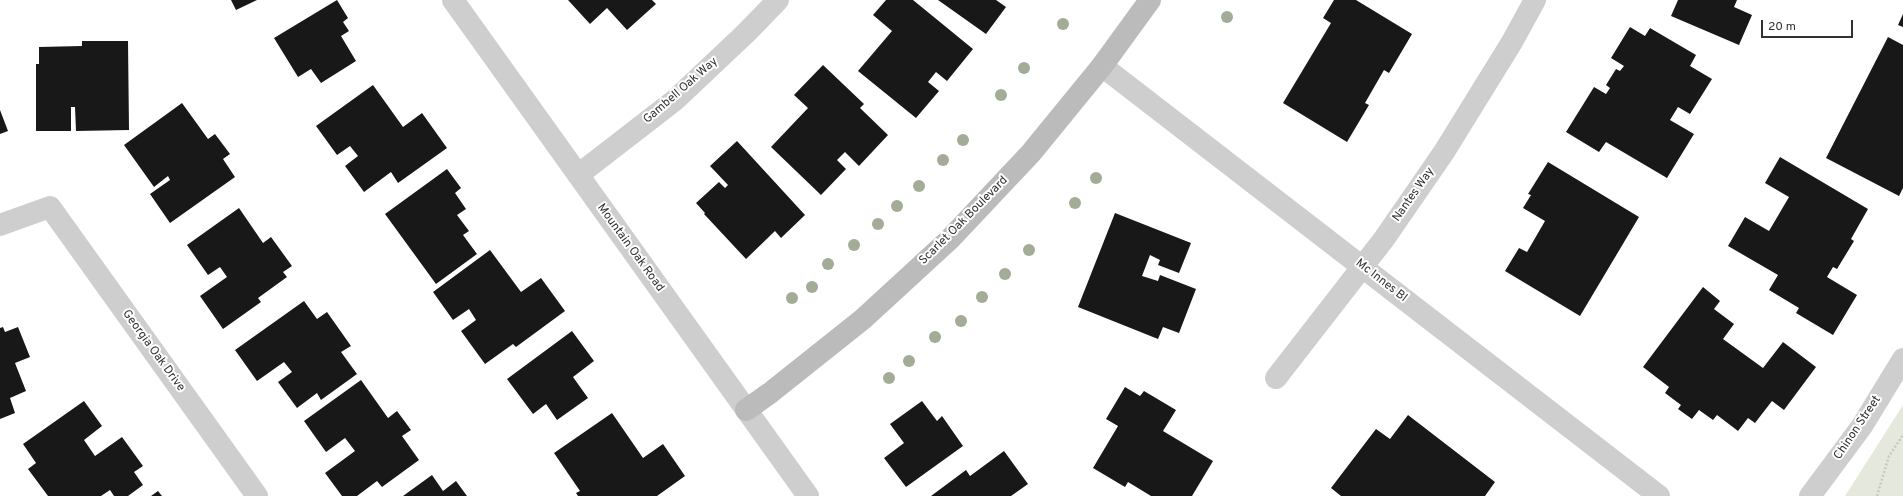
<!DOCTYPE html>
<style>
body{margin:0}
#map{position:relative;width:1903px;height:496px;overflow:hidden;background:#fff;font-family:Overpass,sans-serif}
canvas{display:block}
.scale{position:absolute;left:1761px;top:20px;width:92px;height:18px;box-sizing:border-box;border:2px solid #313131;border-top:0;padding-left:5px;font-size:12px;line-height:14px;white-space:nowrap;color:#313131;-webkit-text-stroke:3px #fff;paint-order:stroke}
</style>
<div id="map">
<canvas width="1903" height="496"></canvas>
<div class="scale">20 m</div>
</div>
<script>
const c = document.querySelector('canvas').getContext('2d');
c.lineJoin = 'round';
function fillPath(path, color) {
  c.fillStyle = color;
  c.fill(path, 'evenodd');
}
function toPath(rows) {
  const path = new Path2D();
  for (const r of rows) {
    path.moveTo(r[0], r[1]);
    for (let i = 2; i < r.length; i += 2) path.lineTo(r[i], r[i + 1]);
  }
  return path;
}
function stroke(path, color, width, dash) {
  c.strokeStyle = color;
  c.lineWidth = width;
  c.lineCap = dash ? 'butt' : 'round';
  c.setLineDash(dash || []);
  c.stroke(path);
}
function write(font, color, halo, rows, align = 'center') {
  c.font = font + ' Overpass,sans-serif';
  c.lineWidth = 4;
  c.setLineDash([]);
  c.textBaseline = 'middle';
  c.strokeStyle = halo;
  c.fillStyle = color;
  for (const [text, x, y, turn = 0] of rows) {
    c.save();
    c.translate(x, y);
    c.rotate((+turn || 0) * Math.PI / 180);
    c.textAlign = isNaN(turn) ? turn : align;
    if (halo) c.strokeText(text, 0, 0);
    c.fillText(text, 0, 0);
    c.restore();
  }
}
fillPath(toPath([
 [1903,405,1903,496,1845,496]
]), '#e5e9dd');
fillPath(toPath([
 [231,0,257,0,236,10],
 [337,0,348,18,343,22,349,31,341,36,356,61,321,83,311,69,298,77,274,38],
 [568,0,652,0,656,4,627,30,607,8,590,24],
 [886,0,913,0,973,49,947,81,936,72,928,82,939,91,916,118,858,71,892,31,873,15],
 [938,0,996,0,1006,7,986,34],
 [1334,0,1356,0,1412,34,1389,73,1384,70,1365,103,1369,105,1347,142,1283,103,1331,23,1323,18],
 [1678,0,1737,0,1734,7,1752,15,1739,45,1671,16],
 [1903,14,1903,27,1898,25],
 [1630,27,1645,36,1650,28,1696,55,1690,66,1712,79,1690,114,1678,107,1670,120,1694,134,1667,178,1606,142,1599,152,1566,132,1594,87,1606,94,1610,88,1606,85,1616,69,1620,71,1624,66,1611,58],
 [1888,37,1903,45,1903,188,1899,196,1826,158],
 [82,41,128,41,129,130,76,131,75,107,71,107,71,131,36,131,36,64,39,64,39,47,82,46],
 [823,65,864,104,860,108,888,135,859,166,845,152,837,160,846,169,821,195,771,147,808,108,794,95],
 [373,85,403,127,422,113,447,148,398,183,391,172,364,192,345,166,358,156,350,146,337,155,316,126],
 [182,103,208,139,215,134,230,154,223,159,235,177,170,223,150,194,170,180,168,176,154,187,124,145],
 [0,110,8,131,0,134],
 [737,141,805,215,781,238,775,231,746,259,704,214,705,213,696,203,719,182,725,188,728,185,710,166],
 [1780,157,1868,209,1851,239,1854,241,1837,269,1833,267,1827,277,1857,295,1833,335,1796,313,1799,308,1769,290,1778,275,1728,246,1745,217,1769,231,1789,197,1765,183],
 [1548,162,1639,217,1580,316,1505,271,1519,248,1527,252,1545,221,1523,208,1531,195,1528,194],
 [447,169,461,188,455,193,466,209,457,215,469,231,463,235,477,254,436,284,385,214],
 [239,208,263,243,271,237,292,266,283,272,287,277,258,298,261,302,223,329,200,296,227,277,220,267,208,275,187,245],
 [1115,213,1191,243,1179,273,1158,265,1160,260,1150,255,1142,276,1158,281,1160,275,1196,289,1179,333,1163,327,1158,339,1078,307],
 [490,250,521,292,541,278,565,311,516,347,513,344,485,364,461,331,476,320,469,309,453,320,433,292],
 [1703,287,1720,301,1714,309,1734,324,1723,339,1763,368,1783,342,1816,367,1784,410,1772,401,1755,423,1748,418,1738,431,1717,415,1713,420,1699,410,1692,419,1678,409,1681,405,1665,393,1669,387,1643,367],
 [304,301,317,319,327,312,351,346,341,352,357,374,321,400,317,393,297,408,278,382,292,372,284,362,257,381,235,350],
 [3,327,5,332,18,327,30,357,15,363,26,391,10,398,15,413,0,419,0,328],
 [572,331,594,361,573,377,588,398,557,420,546,404,533,414,507,379],
 [361,380,388,418,397,411,411,430,402,436,419,460,382,487,377,481,357,496,342,496,325,473,355,451,345,438,326,452,304,421],
 [1125,387,1140,396,1144,391,1176,410,1163,431,1213,461,1192,496,1151,496,1128,482,1125,487,1093,468,1118,426,1106,419],
 [84,401,102,426,84,440,95,456,122,437,143,466,134,472,143,485,128,496,114,496,110,490,101,496,48,496,28,469,36,463,23,444],
 [922,401,937,421,942,416,963,446,906,487,884,458,904,443,890,424],
 [612,413,643,458,663,444,685,476,657,496,578,496,576,493,580,491,554,453],
 [1408,415,1495,482,1485,496,1341,496,1331,488,1376,429,1390,439],
 [1004,451,1028,484,1011,496,931,496,966,470,970,476],
 [432,475,443,491,456,481,467,496,403,496],
 [158,491,162,496,151,496]
]), '#181818');
stroke(toPath([
 [1877,496,1889,456,1903,435]
]), '#c8c8c8', 2.5, [2, 2]);
stroke(toPath([
 [453,0,808,496],
 [1102,66,1659,496],
 [578,175,675,100,746,33,778,0],
 [0,225,50,207,257,496],
 [1276,378,1384,239,1444,152,1512,42,1535,0],
 [1810,496,1862,426,1903,359]
]), '#cecece', 22);
stroke(toPath([
 [746,410,770,393,863,319,950,239,1031,153,1102,66,1150,0]
]), '#bbb', 22);
c.fillStyle = '#a3ac96';
for (const [x, y] of [
 [1227,17],
 [1063,24],
 [1024,68],
 [1001,95],
 [963,140],
 [943,160],
 [1096,178],
 [919,186],
 [1075,203],
 [897,206],
 [878,224],
 [854,245],
 [1029,250],
 [828,264],
 [1005,274],
 [812,287],
 [982,297],
 [792,298],
 [961,321],
 [935,337],
 [909,361],
 [889,378]
]) {
  c.beginPath();
  c.arc(x, y, 6, 0, 2 * Math.PI);
  c.fill();
}
write('12px', '#313131', '#fff', [
 ["Gambell Oak Way",681,91,-41],
 ["Nantes Way",1414,195,-55],
 ["Scarlet Oak Boulevard",964,221,-45],
 ["Mountain Oak Road",630,248,54],
 ["Mc Innes Bl",1381,281,38],
 ["Georgia Oak Drive",153,351,54],
 ["Chinon Street",1858,428,-56]
]);
</script>
